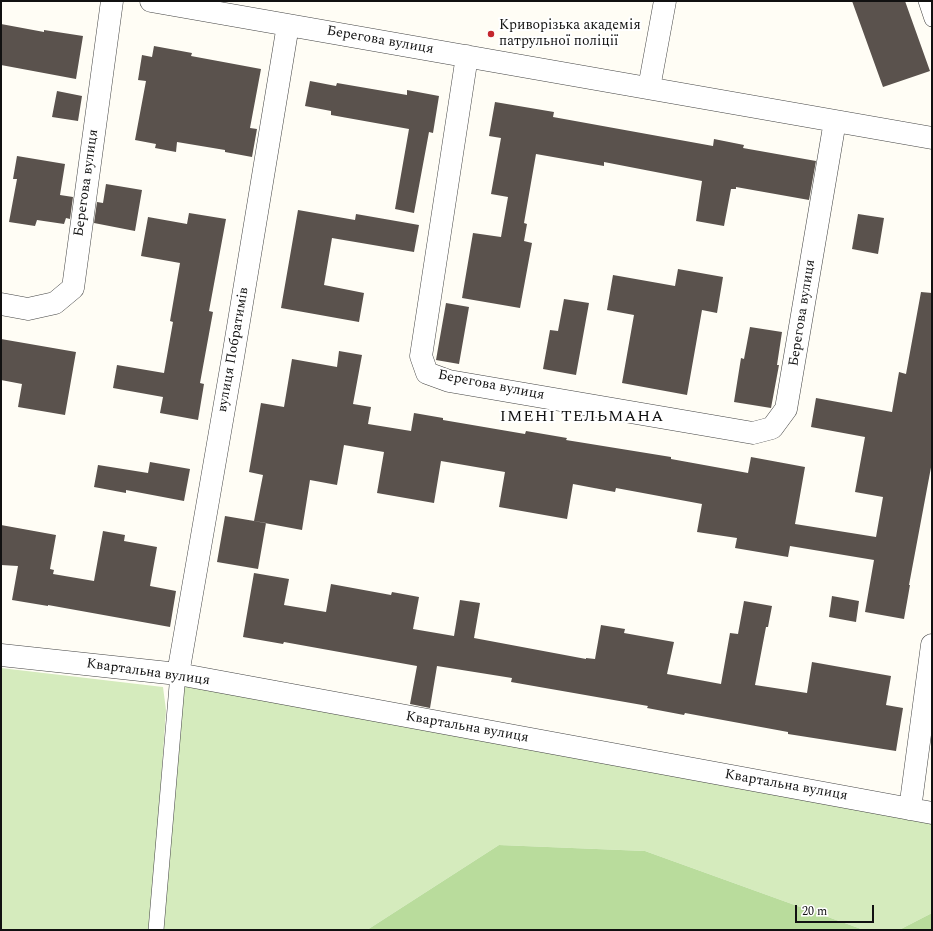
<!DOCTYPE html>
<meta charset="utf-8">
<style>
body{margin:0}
#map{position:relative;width:933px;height:931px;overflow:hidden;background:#fffdf5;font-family:Spectral,serif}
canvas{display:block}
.frame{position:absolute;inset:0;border:2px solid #111;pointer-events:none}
.scale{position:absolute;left:795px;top:905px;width:79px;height:18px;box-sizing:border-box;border:2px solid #111;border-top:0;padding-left:5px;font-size:12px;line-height:14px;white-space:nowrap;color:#111;-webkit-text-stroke:3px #fff;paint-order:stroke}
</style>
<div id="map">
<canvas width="933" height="931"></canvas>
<div class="frame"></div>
<div class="scale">20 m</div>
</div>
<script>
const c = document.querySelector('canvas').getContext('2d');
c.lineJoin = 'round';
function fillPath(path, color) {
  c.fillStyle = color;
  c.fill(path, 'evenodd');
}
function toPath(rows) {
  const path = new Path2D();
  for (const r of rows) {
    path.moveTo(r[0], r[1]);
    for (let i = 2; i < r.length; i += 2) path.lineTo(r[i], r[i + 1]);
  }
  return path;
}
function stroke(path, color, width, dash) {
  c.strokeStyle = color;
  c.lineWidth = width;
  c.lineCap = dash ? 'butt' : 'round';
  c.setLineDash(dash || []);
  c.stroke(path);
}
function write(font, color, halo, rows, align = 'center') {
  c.font = font + ' Spectral,serif';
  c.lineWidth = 4;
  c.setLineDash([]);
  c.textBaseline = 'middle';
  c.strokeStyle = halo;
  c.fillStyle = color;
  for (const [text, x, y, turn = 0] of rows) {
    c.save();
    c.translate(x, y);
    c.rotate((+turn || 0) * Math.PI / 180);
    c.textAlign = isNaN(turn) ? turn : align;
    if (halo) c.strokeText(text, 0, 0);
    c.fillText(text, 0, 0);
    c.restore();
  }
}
fillPath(toPath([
 [1,668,163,687,166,710,151,926,149,930,1,930],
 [178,674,932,813,932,913,899,930,864,930,645,851,499,845,367,930,156,930]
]), '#d5ebbd');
fillPath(toPath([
 [499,845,645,851,864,930,367,930],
 [932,913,932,930,899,930]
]), '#b9dc9c');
fillPath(toPath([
 [852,1,905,1,930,71,883,87],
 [1,24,44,32,44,30,83,36,76,79,1,65],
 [154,46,192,53,191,56,261,69,250,128,257,129,252,157,225,152,225,150,177,142,176,152,155,148,156,144,135,140,146,81,138,80,142,55,152,57],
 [310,81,336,86,337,83,407,95,407,90,439,96,433,133,429,132,414,213,395,209,409,129,331,115,331,111,305,106],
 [57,91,82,96,78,121,52,117],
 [495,102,554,112,553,117,713,146,714,139,744,145,743,148,816,161,809,200,736,187,736,189,731,189,724,226,696,221,702,181,604,162,604,166,536,154,524,223,527,224,524,241,532,243,520,308,462,298,473,233,501,237,508,197,491,194,501,138,489,136],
 [17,156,65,164,60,195,73,197,70,219,66,218,64,224,37,220,35,226,9,222,17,179,13,179],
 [106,184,142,190,135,231,94,223,97,202,103,203],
 [298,210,355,220,356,214,419,225,414,252,332,238,324,285,364,293,359,322,281,308],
 [189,213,226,219,209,311,213,312,200,383,204,384,198,420,160,413,163,397,113,388,117,365,164,373,173,322,170,321,180,263,141,256,148,217,187,224],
 [858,214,884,218,878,254,852,249],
 [678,269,723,277,717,313,702,310,687,395,622,383,634,315,607,310,613,275,675,286],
 [921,292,932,293,932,462,909,585,910,585,904,619,865,612,874,560,790,546,788,557,735,548,737,538,697,532,702,504,616,488,615,492,573,484,567,519,499,507,505,472,441,461,434,503,377,493,384,452,344,445,337,485,310,480,302,530,254,521,263,475,249,472,261,403,284,407,292,359,337,367,339,351,362,355,353,404,371,407,368,424,411,431,414,413,443,418,443,420,525,434,526,431,567,438,566,440,671,457,671,459,748,473,751,457,805,467,795,524,876,537,883,497,855,492,865,437,811,427,816,398,892,412,899,372,906,374],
 [564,299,589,303,576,375,543,369,550,330,558,331],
 [446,303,469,307,459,364,436,360],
 [750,327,782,332,777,365,779,365,771,408,734,402,741,358,744,359],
 [1,339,76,352,65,415,18,407,22,384,1,380],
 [150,462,190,469,184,501,126,490,126,493,94,487,98,465,148,473],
 [225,516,266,523,258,569,217,562],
 [1,525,56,535,50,569,54,570,53,574,94,581,103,531,125,535,124,541,157,547,150,586,176,591,170,627,48,605,48,606,12,600,18,566,1,565],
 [254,573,289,579,284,605,326,612,331,584,391,595,392,592,419,597,413,629,454,636,460,600,480,603,474,638,586,659,586,658,595,659,601,625,625,629,624,633,674,642,667,674,721,684,730,633,738,634,744,601,772,606,768,627,766,627,755,685,807,693,812,662,891,676,886,705,903,708,896,751,788,734,788,732,685,713,684,715,647,708,648,706,511,682,512,678,437,666,430,708,410,704,417,666,284,642,283,644,243,637],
 [832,596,859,601,856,622,829,617]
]), '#5a524d');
const lane = toPath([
 [926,1,932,19],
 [156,930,178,674]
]);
const street = toPath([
 [151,1,932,138],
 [467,56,421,356,427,373,449,381,753,433,772,428,786,409,835,121],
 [649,88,665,1],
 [1,304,28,309,55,303,73,288,112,1],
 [1,655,178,674,932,813],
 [178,674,233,357,288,25],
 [910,809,932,645]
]);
stroke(lane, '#444', 16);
stroke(street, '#444', 23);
stroke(lane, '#fff', 15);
stroke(street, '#fff', 22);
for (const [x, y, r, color] of [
 [491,34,4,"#c4262e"]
]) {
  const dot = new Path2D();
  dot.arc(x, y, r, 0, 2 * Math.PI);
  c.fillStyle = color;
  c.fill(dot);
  stroke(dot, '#fff', 1.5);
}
write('14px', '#111', '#fff', [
 ["Криворізька академія",499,26],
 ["патрульної поліції",499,42]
], 'left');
write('14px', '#111', '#fff', [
 ["Берегова вулиця",380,41,10],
 ["Берегова вулиця",87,183,-82],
 ["Берегова вулиця",803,313,-81],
 ["вулиця Побратимів",234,350,-80],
 ["Берегова вулиця",491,386,11],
 ["Квартальна вулиця",148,673,8],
 ["Квартальна вулиця",467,728,10],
 ["Квартальна вулиця",786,786,10]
]);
c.letterSpacing = '1px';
write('16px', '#111', '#fff', [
 ["ІМЕНІ ТЕЛЬМАНА",582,418]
]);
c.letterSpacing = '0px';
</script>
